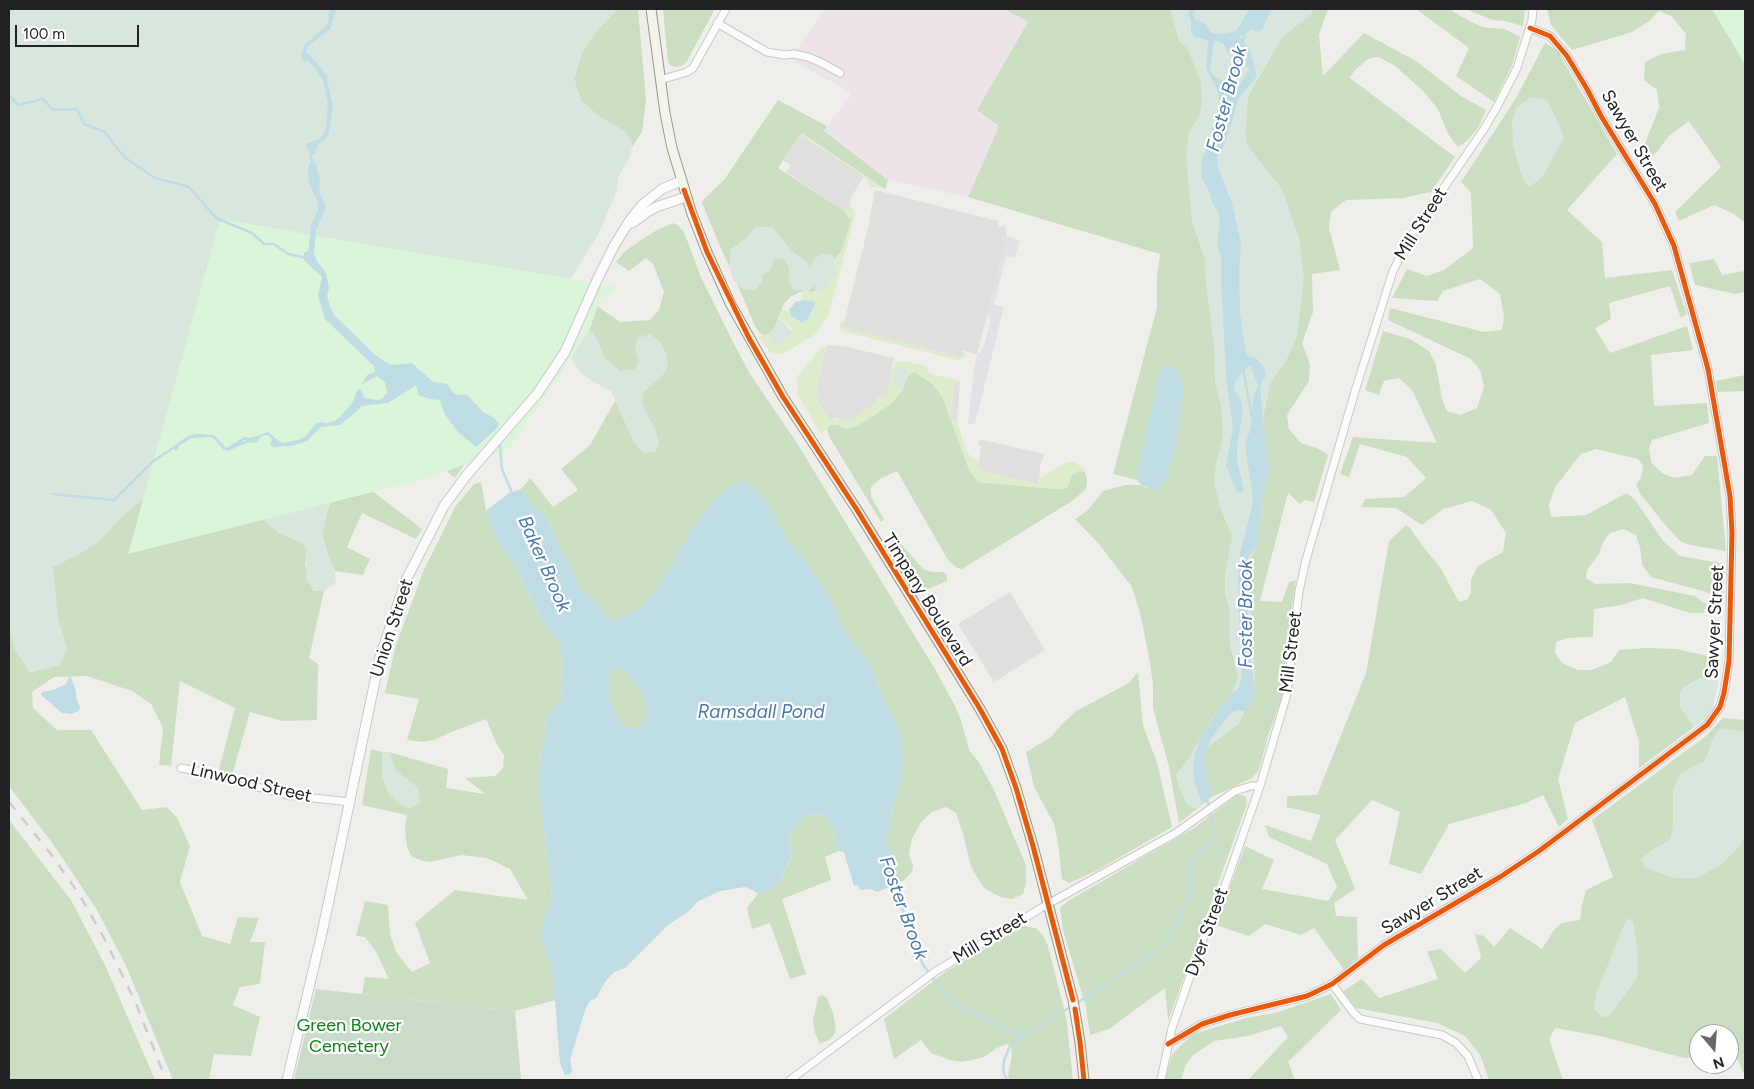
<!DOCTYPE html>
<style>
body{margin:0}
#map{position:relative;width:1754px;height:1089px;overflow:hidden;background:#f0eeeb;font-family:Figtree,sans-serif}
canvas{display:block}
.frame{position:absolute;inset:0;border:10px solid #222;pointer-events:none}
.north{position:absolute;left:1689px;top:1024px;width:50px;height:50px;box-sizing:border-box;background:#fff;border:1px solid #a7a7a7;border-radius:50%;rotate:162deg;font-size:14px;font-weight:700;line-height:20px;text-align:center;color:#222}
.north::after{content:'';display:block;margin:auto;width:18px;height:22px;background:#6a6968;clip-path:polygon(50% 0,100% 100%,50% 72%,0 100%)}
.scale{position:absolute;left:15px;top:25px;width:124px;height:22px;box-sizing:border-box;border:2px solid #222;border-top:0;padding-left:6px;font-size:15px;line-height:18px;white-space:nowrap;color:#222;-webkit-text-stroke:4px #fff;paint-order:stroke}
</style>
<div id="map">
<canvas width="1754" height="1089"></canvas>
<div class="frame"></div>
<div class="north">N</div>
<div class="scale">100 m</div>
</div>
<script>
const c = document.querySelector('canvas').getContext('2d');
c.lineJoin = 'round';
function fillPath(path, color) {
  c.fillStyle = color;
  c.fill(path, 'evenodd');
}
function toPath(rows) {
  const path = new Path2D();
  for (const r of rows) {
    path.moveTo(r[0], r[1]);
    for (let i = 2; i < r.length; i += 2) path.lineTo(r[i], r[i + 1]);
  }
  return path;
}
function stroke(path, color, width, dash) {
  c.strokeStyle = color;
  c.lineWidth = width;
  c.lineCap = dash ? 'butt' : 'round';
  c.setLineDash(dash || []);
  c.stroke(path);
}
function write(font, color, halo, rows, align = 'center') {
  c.font = font + ' Figtree,sans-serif';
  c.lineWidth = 4.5;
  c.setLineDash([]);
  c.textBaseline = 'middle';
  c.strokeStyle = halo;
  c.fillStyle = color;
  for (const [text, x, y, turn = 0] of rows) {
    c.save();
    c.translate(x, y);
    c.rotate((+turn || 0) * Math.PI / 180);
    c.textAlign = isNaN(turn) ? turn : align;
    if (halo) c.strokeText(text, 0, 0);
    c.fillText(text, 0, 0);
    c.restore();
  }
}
fillPath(toPath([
 [824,9,1005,9,1028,22,977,110,999,126,968,197,888,180,824,131,851,93,790,59]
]), '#ede4e9');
fillPath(toPath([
 [802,133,885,189,871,187,864,176,800,135],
 [849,206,854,209,855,215,828,316,814,335,785,353,779,354,770,352,758,336,767,334,775,345,793,329,779,318,782,310,789,312,791,316,799,323,808,319,816,303,813,301,803,300,801,291,805,290,812,292,820,291,826,288,835,275,835,259,839,256,849,216,845,211],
 [843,320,845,321,844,327,961,357,963,350,966,354,963,358,958,360,842,331,839,327,841,322],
 [822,347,826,348,815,393,823,395,817,400,830,421,876,400,878,396,886,396,892,369,894,369,895,363,903,361,924,365,931,374,960,381,960,383,954,383,951,420,957,421,966,450,970,456,979,461,978,469,1039,485,1041,477,1068,462,1073,462,1078,464,1083,467,1085,472,1079,471,1072,475,1069,485,1065,489,1053,489,978,482,969,470,953,429,949,414,934,384,914,372,907,377,909,374,900,390,903,389,892,403,875,415,857,426,846,429,838,425,830,425,821,434,796,392,798,392,797,381,799,374]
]), '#ddeccb');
fillPath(toPath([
 [618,9,638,9,646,100,642,132,632,147,631,141,624,131,600,117,581,101,574,79,583,49,597,30],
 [663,9,715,9,687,61,682,66,675,67,670,65,668,61],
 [1005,9,1177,9,1192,51,1201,61,1237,492,1239,688,1202,734,1200,798,1203,804,1179,823,1169,767,1153,708,1153,684,1149,657,1141,617,1132,587,1098,543,1075,519,1087,511,1103,491,1125,485,1141,485,1148,489,1181,377,1172,366,1167,365,1159,375,1137,480,1113,474,1157,307,1157,276,1160,254,968,197,999,126,977,110,1028,22],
 [1304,9,1328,9,1319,35,1323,76,1364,33,1416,61,1461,96,1486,110,1478,128,1467,141,1458,147,1448,134,1438,109,1423,91,1394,65,1378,57,1368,59,1354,71,1350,78,1455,157,1431,192,1403,198,1346,200,1331,212,1329,228,1340,270,1312,274,1313,312,1302,343,1310,364,1309,381,1287,415,1289,429,1301,443,1319,449,1328,455,1314,502,1305,500,1300,504,1288,493,1260,601,1282,602,1289,582,1296,580,1289,627,1281,700,1268,736,1259,770,1252,778,1212,797,1206,775,1204,761,1207,750,1210,740,1254,688,1251,660,1254,648,1247,603,1247,560,1261,519,1262,498,1270,467,1267,455,1260,387,1248,151,1245,135,1248,96,1288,27],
 [1416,9,1449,9,1471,22,1483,27,1505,29,1520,37,1512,65,1494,102,1456,76,1469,48],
 [1466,9,1525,9,1523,26,1505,21,1492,20],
 [1547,9,1745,9,1745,223,1734,214,1714,205,1679,221,1675,212,1721,167,1689,121,1669,136,1647,164,1642,151,1659,108,1657,90,1644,80,1645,62,1661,54,1685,50,1686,34,1671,16,1659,11,1648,22,1632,32,1572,50,1551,25],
 [1545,43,1557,50,1617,154,1567,210,1602,242,1605,278,1672,270,1687,314,1681,318,1670,286,1609,303,1611,319,1595,328,1610,353,1687,326,1693,350,1651,355,1654,406,1707,403,1709,423,1652,440,1649,447,1651,462,1662,473,1674,478,1692,475,1705,456,1717,456,1726,551,1690,545,1680,541,1667,527,1641,495,1636,485,1641,478,1643,466,1638,459,1596,449,1581,454,1555,487,1549,505,1551,517,1586,515,1627,493,1635,500,1664,542,1680,556,1725,564,1723,600,1706,592,1651,577,1642,565,1640,547,1636,535,1624,529,1610,533,1603,542,1599,554,1587,570,1586,578,1595,584,1630,583,1695,596,1707,605,1703,613,1690,613,1643,598,1622,605,1594,609,1593,637,1567,638,1556,642,1555,653,1562,663,1578,670,1592,670,1611,662,1619,650,1646,648,1677,649,1720,659,1717,672,1698,679,1680,706,1694,727,1639,768,1639,741,1625,697,1575,723,1558,779,1568,819,1559,827,1543,795,1526,803,1449,824,1421,874,1389,864,1400,812,1372,800,1335,840,1355,889,1334,903,1336,916,1357,917,1358,958,1344,970,1314,928,1301,935,1265,924,1249,936,1216,925,1245,846,1274,860,1262,889,1328,901,1337,887,1327,864,1269,837,1265,825,1311,841,1321,815,1287,807,1287,796,1317,795,1366,673,1389,541,1406,525,1410,528,1422,545,1441,569,1459,602,1468,599,1471,593,1471,579,1478,566,1503,552,1506,533,1491,510,1472,501,1443,509,1422,525,1396,508,1361,507,1365,499,1404,497,1426,478,1407,457,1360,444,1349,477,1340,474,1353,437,1437,443,1412,390,1399,378,1384,381,1379,395,1365,390,1383,331,1410,339,1429,351,1436,365,1442,399,1447,411,1460,415,1477,408,1484,387,1480,370,1471,359,1388,320,1390,308,1484,332,1502,330,1504,317,1500,294,1480,279,1443,291,1437,301,1392,298,1407,269,1427,276,1444,270,1473,248,1471,192,1461,182,1516,98],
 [778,100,827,126,824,131,888,180,885,189,802,133,800,135,778,168,845,211,851,221,841,252,835,259,831,255,813,279,816,287,815,291,812,292,805,290,790,297,784,304,774,329,769,334,764,335,761,334,756,328,731,270,721,249,702,203,704,199,724,180],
 [9,110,278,532,304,544,307,551,305,565,314,591,324,591,309,658,318,664,317,720,283,721,250,712,232,776,218,773,235,708,180,681,171,766,159,765,163,728,151,704,132,691,87,676,54,677,32,692,33,708,57,730,91,730,142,810,167,807,177,818,190,846,180,882,202,936,230,944,238,917,259,918,250,942,265,942,260,984,240,987,233,1005,260,1017,251,1056,214,1054,209,1080,173,1080,126,966,97,910,53,844,9,786],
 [672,223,678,225,684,232,701,277,734,344,750,374,797,443,935,669,954,704,961,720,969,750,978,761,994,790,1026,865,1026,883,1023,894,1012,899,1000,897,984,888,971,867,964,837,956,813,946,807,932,812,921,822,912,839,909,854,913,866,912,872,903,881,894,882,893,859,887,842,892,811,901,782,900,733,878,685,871,664,844,631,831,599,798,551,788,542,764,498,706,511,687,537,658,589,642,606,631,614,614,621,605,615,601,606,580,588,572,569,557,541,547,518,533,506,521,489,530,478,553,507,578,490,561,469,590,445,618,396,574,364,596,305,620,322,650,320,659,310,664,292,653,264,646,258,629,271,616,262,624,252,641,240,657,230],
 [1714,259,1722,275,1745,271,1745,292,1735,294,1695,285,1689,263],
 [914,372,933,384,943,399,969,470,978,482,1053,489,1065,489,1069,485,1072,475,1079,471,1085,472,1087,480,1086,489,1072,501,962,569,957,568,948,560,897,471,880,479,871,487,871,497,884,519,881,522,830,438,827,429,830,425,838,425,846,429,857,426,875,415,892,403,903,389,907,377],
 [1745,375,1745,391,1717,392,1716,381],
 [476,447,455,478,440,466,358,480,422,529,416,539,362,513,347,547,370,559,363,575,335,571,329,558,322,535,327,513,341,472],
 [481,482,487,515,494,535,515,565,547,629,559,643,563,667,561,700,551,711,546,719,547,730,541,754,539,769,539,798,551,882,552,900,549,907,548,956,553,976,556,1000,515,1011,362,994,365,977,389,979,376,952,365,937,356,936,365,901,388,905,390,934,396,952,412,972,430,963,415,923,455,890,528,900,510,869,487,858,461,855,430,862,424,861,412,857,407,847,405,829,407,815,362,805,371,749,382,752,382,776,418,788,396,771,389,752,448,769,446,788,485,794,465,778,495,776,503,768,504,755,497,745,486,719,451,732,434,740,423,742,407,740,419,699,385,693,395,648,423,572,455,507,474,484],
 [894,536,923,569,932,572,943,572,947,575,947,581,928,589,918,584,891,540,891,537],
 [623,669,635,682,644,696,647,710,646,719,640,727,631,728,623,725,614,711,609,695,608,683,611,671],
 [1138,672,1143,725,1157,763,1172,827,1098,870,1069,883,1062,879,1058,843,1054,824,1034,787,1026,752,1051,737,1061,725,1076,711,1129,683],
 [1723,718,1745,720,1745,1080,1744,1074,1738,1060,1729,1056,1729,1034,1699,1034,1699,1057,1684,1058,1600,1036,1555,1028,1549,1039,1563,1080,1489,1080,1480,1055,1465,1036,1437,1023,1356,1008,1343,991,1362,979,1379,998,1438,979,1427,951,1441,949,1465,973,1481,958,1475,934,1484,936,1494,947,1510,928,1542,949,1554,930,1562,923,1580,920,1582,905,1586,890,1613,877,1592,820,1705,737],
 [1237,795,1242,795,1246,797,1247,804,1168,1021,1165,988,1109,1029,1090,1035,1086,1007,1063,930,1060,908,1068,901,1194,828],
 [818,813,830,821,839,851,825,857,831,880,782,899,806,974,790,979,770,923,752,929,747,908,758,894,766,892,780,882,792,855,789,839,794,828,808,815],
 [9,820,71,900,106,967,155,1080,9,1080],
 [1023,926,1036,928,1044,937,1048,946,1066,1016,1073,1080,1010,1080,1008,1076,1012,1054,1011,1046,1007,1044,997,1048,984,1057,963,1062,950,1060,931,1053,921,1040,894,1059,884,1019,945,972],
 [1331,994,1341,1010,1288,1062,1295,1080,1248,1080,1288,1037,1281,1026,1247,1036,1214,1041,1193,1055,1186,1064,1181,1080,1165,1080,1172,1055,1183,1043,1194,1034,1246,1018,1275,1013],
 [823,995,827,998,833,1013,836,1029,834,1035,829,1040,820,1044,815,1033,813,1021,818,997]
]), '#cbdec1');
fillPath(toPath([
 [9,9,618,9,597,30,583,51,574,79,581,101,600,117,624,131,631,141,632,147,629,159,618,178,617,190,599,233,570,280,341,472,327,513,322,535,329,558,335,571,336,582,324,591,314,591,306,579,307,551,304,544,278,532,259,517,155,490,127,512,98,542,78,555,53,567,58,618,67,648,60,665,30,673,15,650,9,630],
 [1170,9,1313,9,1312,14,1282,37,1248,96,1245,135,1247,145,1282,189,1299,238,1304,279,1297,336,1286,361,1270,384,1263,420,1267,455,1270,467,1262,498,1261,519,1257,544,1248,566,1247,603,1252,615,1255,678,1254,688,1239,724,1208,747,1201,758,1206,797,1199,807,1193,808,1187,804,1180,790,1176,775,1187,761,1211,720,1232,693,1238,678,1230,646,1229,608,1225,593,1225,575,1232,536,1221,510,1214,483,1216,464,1223,437,1221,406,1215,382,1214,345,1205,276,1205,260,1192,221,1186,154,1189,132,1199,117,1202,100,1201,82,1187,48,1179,41],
 [1531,97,1547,100,1560,127,1564,137,1543,176,1530,187,1527,185,1521,174,1513,145,1512,123,1516,108],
 [755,227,772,227,792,251,809,264,810,268,814,259,822,254,831,255,835,259,834,266,837,272,832,281,826,288,820,291,815,291,815,285,809,291,793,290,789,279,789,267,782,258,774,258,773,264,770,270,762,276,763,281,754,291,743,289,733,280,730,267,730,250,746,238],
 [779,318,793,332,778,346,775,345,767,334,774,329],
 [589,331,594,333,605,358,620,371,635,369,639,362,635,348,638,338,650,334,661,343,666,353,668,366,663,375,644,392,642,401,645,411,655,428,659,443,655,452,643,453,634,443,611,391,595,383,582,374,572,360,573,350,579,338],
 [899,367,904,367,908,371,909,374,903,389,900,390,897,388,894,378,895,370],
 [1717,672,1718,684,1712,711,1706,719,1694,727,1680,706,1680,693,1682,688,1698,679],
 [1721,728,1745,732,1745,837,1739,847,1722,864,1697,878,1674,878,1644,867,1641,859,1652,850,1670,840,1673,826,1673,790,1680,774,1704,761,1710,748,1712,739],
 [382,752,389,752,396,771,418,788,420,803,410,809,399,804,388,793,382,776],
 [1629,918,1633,922,1636,940,1638,956,1637,978,1609,1016,1601,1017,1594,1008,1596,994,1625,922]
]), '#d9e6de');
fillPath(toPath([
 [316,989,515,1011,521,1080,294,1080]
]), '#cadbca');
fillPath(toPath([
 [1712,9,1745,9,1745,65,1737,51],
 [220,219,617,287,600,300,589,331,510,448,428,478,128,554]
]), '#daf5da');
fillPath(toPath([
 [800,135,864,176,852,196,849,206,845,211,786,172,791,165,783,161],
 [875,190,998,221,999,228,1005,225,1007,236,977,355,963,350,961,357,843,327,868,228],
 [827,345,843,346,894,358,886,397,878,396,874,404,853,418,844,420,836,417,830,421,817,399,822,395,815,394],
 [954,383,960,383,957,421,951,421],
 [979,439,1044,454,1040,467,1039,485,978,469,981,446,978,445],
 [1010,592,1045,650,994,682,958,624]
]), '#e0dfde');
fillPath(toPath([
 [1007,236,1020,240,1015,258,1006,256,994,305,1004,307,975,424,974,425,969,424,968,423,974,370,977,355,983,349,990,323,990,319,987,315]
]), '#e2e1e5');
fillPath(toPath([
 [331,9,336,9,331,28,307,47,307,53,310,55,326,74,333,107,328,136,318,145,314,154,311,155,308,151,306,144,321,138,326,128,328,104,323,80,309,61,306,61,304,62,302,60,301,55,305,45,326,26,329,21,328,14],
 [1191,9,1195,9,1193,14,1195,19,1199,20,1205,24,1212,34,1227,33,1236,31,1250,9,1271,9,1262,30,1258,32,1252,29,1239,37,1250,49,1257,76,1238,99,1233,119,1223,147,1217,158,1218,168,1232,203,1241,245,1239,272,1240,313,1245,348,1247,356,1256,358,1263,366,1266,373,1260,387,1267,455,1270,467,1262,498,1261,519,1257,544,1247,560,1248,614,1254,648,1251,660,1255,695,1247,709,1243,711,1236,710,1230,714,1210,740,1204,761,1206,775,1212,797,1203,804,1195,784,1193,770,1195,754,1202,734,1232,693,1239,688,1242,675,1243,648,1239,622,1238,578,1240,553,1252,507,1253,497,1245,445,1251,427,1253,398,1258,386,1251,366,1248,366,1236,380,1234,389,1241,401,1243,413,1237,445,1237,461,1244,489,1241,493,1237,492,1226,466,1233,428,1226,377,1223,312,1221,288,1221,256,1217,244,1220,222,1218,212,1212,202,1210,193,1201,176,1202,159,1206,151,1220,102,1218,92,1206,68,1208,40,1195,37,1191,32,1191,21,1188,13],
 [1214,41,1221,42,1225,46,1228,53,1233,53,1236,47,1248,52,1246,64,1249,70,1238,88,1235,84,1221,80,1213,75,1210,70],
 [315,162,320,180,319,191,326,207,316,230,314,254,317,261,326,273,329,288,327,296,330,307,334,315,373,353,385,362,392,365,412,363,433,382,447,384,454,394,467,395,484,413,491,416,497,421,499,425,497,428,476,447,458,432,444,413,440,400,429,399,418,395,417,387,415,386,388,403,361,406,357,411,340,425,321,427,307,441,292,446,273,447,270,444,272,440,270,436,266,435,261,436,257,442,252,443,248,440,244,440,235,448,228,451,224,450,213,438,209,437,192,438,180,445,176,451,174,449,177,443,190,435,198,434,214,435,226,448,244,437,251,438,268,432,279,441,283,443,301,439,307,435,315,424,321,422,326,423,335,421,341,416,353,402,356,392,360,389,365,398,378,400,383,398,387,392,385,382,377,376,362,384,367,375,375,372,374,366,325,319,318,296,322,277,304,260,304,253,308,251,309,248,311,225,318,210,317,200,309,183,308,172,309,164],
 [803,300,813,301,816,303,808,319,802,323,791,316,789,310,795,302],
 [1167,365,1172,366,1181,377,1183,383,1183,394,1178,432,1171,462,1165,481,1161,487,1155,491,1141,485,1137,480,1137,473,1159,375,1163,367],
 [737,482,747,482,764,498,788,542,798,551,831,599,844,631,871,664,878,685,900,733,904,760,901,782,892,811,887,842,893,859,895,885,877,892,871,889,860,890,858,885,854,886,844,852,839,851,830,821,818,813,808,815,794,828,789,839,792,854,780,882,763,894,758,894,754,891,745,887,720,891,697,902,689,911,668,925,625,968,614,972,605,982,600,991,596,998,590,1001,585,1010,570,1060,572,1070,571,1074,565,1075,560,1063,553,976,541,935,544,916,552,900,551,882,539,798,539,769,541,754,547,730,546,719,551,711,561,700,563,667,559,643,547,629,515,565,494,535,487,515,487,510,509,493,521,489,533,506,547,518,557,541,572,569,580,588,601,606,605,615,614,621,631,614,642,606,658,589,687,537,706,511,719,496],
 [623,669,635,682,644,696,647,710,646,719,640,727,631,728,623,725,614,711,609,695,608,683,611,671],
 [69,677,71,677,76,691,76,697,80,707,79,711,71,714,62,713,41,695,42,692,53,690,66,684]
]), '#bfdbe3');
stroke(toPath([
 [1230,85,1246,30],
 [9,95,18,105,43,99,53,110,77,109,84,124,105,132,124,157,155,178,189,187,216,218,252,233,264,244,274,244,288,254,307,258],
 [311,153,312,165],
 [1243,368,1252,419],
 [235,446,251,440],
 [500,446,502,469,513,495],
 [53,494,114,500,152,462,176,446],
 [894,885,923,965,953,1004,1023,1036,1072,1006],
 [1077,1003,1160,950,1191,895,1192,859,1216,836,1207,799],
 [1007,1080,1003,1071,1004,1061,1009,1048,1019,1035]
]), '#bfdbe3', 2.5);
const minor = toPath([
 [717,23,767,52,784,55,794,54,808,57,822,63,840,73],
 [660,80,687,72,693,68,726,9],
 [181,768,204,772,286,795,350,802],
 [1332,984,1353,1012,1360,1019,1442,1035,1456,1043,1468,1056,1478,1080],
 [1168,1044,1202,1024,1230,1015,1307,996,1332,984,1384,945,1500,877,1539,851,1707,725,1720,707,1724,693,1729,661,1732,533,1730,496,1708,369,1674,246,1655,204,1601,116,1587,89,1567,56,1550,36,1530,28],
 [790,1080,936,971,1048,904,1176,833,1235,791,1251,786,1260,786],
 [1161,1080,1172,1028,1204,936,1225,886,1260,786,1287,694,1299,591,1306,560,1356,388,1393,271,1409,239,1484,129,1498,105,1517,68,1532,20,1533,9]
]);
const tertiary = toPath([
 [632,223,646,213,656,207,686,197],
 [287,1080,322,933,380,657,406,580,444,506,466,476,537,394,565,352,597,280,614,246,630,220,642,205,662,189,681,181]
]);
const secondary = toPath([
 [651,9,665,113,672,148,692,214,707,252,730,303,783,397,857,510,980,709,1002,749,1016,788,1033,846,1073,1000,1080,1042,1084,1080]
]);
stroke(minor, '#c9c8c7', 9);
stroke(tertiary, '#c9c8c7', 11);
stroke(secondary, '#999a82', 11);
stroke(minor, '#fdfcfc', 7);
stroke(tertiary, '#fdfcfc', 9);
stroke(secondary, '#f4f4ed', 9);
stroke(toPath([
 [9,802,51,854,79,894,103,936,135,1001,166,1080]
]), '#ccc', 2.5, [10, 10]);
stroke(toPath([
 [684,190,707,252,749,338,783,397,857,510,980,709,1002,749,1016,788,1033,846,1073,1000],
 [1075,1009,1080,1042,1084,1080],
 [1168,1044,1202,1024,1230,1015,1307,996,1332,984,1384,945,1500,877,1539,851,1707,725,1720,707,1724,693,1729,661,1732,533,1730,496,1708,369,1674,246,1655,204,1601,116,1587,89,1567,56,1550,36,1530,28]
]), '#e8590c', 5);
write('18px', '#222', '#fff', [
 ["Sawyer Street",1634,141,60],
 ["Mill Street",1421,224,-58],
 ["Timpany Boulevard",927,600,58],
 ["Sawyer Street",1715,622,-87],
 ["Union Street",392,628,-72],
 ["Mill Street",1291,652,-83],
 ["Linwood Street",251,783,13],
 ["Sawyer Street",1432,901,-31],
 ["Dyer Street",1207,932,-70],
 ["Mill Street",990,938,-31]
]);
write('18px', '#0c8416', '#fff', [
 ["Green Bower",349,1026],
 ["Cemetery",349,1047]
]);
write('italic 19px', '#4a7aab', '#fff', [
 ["Foster Brook",1227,99,-75],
 ["Baker Brook",544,564,66],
 ["Foster Brook",1246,614,-90],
 ["Ramsdall Pond",761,712],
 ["Foster Brook",903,908,70]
]);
</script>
